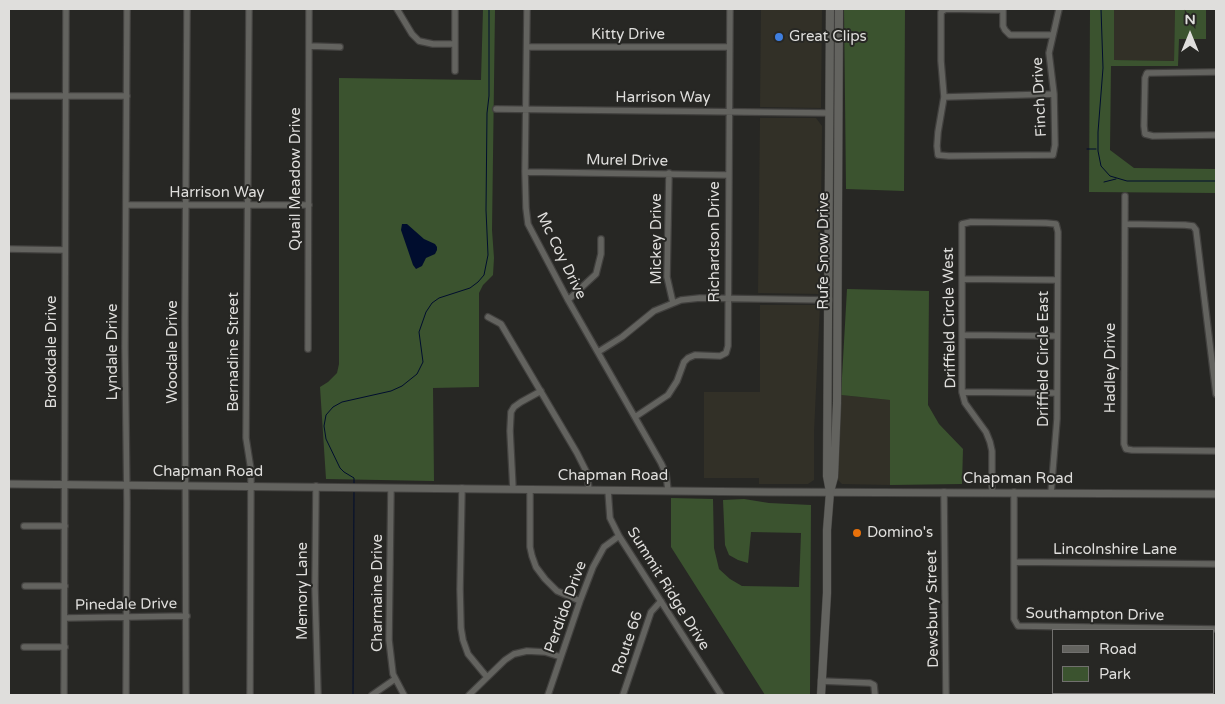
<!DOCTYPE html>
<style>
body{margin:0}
#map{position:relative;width:1225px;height:704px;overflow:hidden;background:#272724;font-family:"Varela Round",sans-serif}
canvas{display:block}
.frame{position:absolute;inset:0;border:10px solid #dfdedc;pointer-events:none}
.legend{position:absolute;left:1052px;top:629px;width:162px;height:65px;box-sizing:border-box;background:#272724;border:1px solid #71706e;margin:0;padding:6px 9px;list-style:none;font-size:15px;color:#dfdedc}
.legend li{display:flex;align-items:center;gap:10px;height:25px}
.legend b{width:25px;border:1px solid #71706e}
.north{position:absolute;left:1165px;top:10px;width:50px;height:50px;-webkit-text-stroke:4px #272724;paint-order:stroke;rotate:0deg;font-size:14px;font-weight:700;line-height:20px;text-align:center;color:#dfdedc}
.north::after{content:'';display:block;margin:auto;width:18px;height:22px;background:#dfdedc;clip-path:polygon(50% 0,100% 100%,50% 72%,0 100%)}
</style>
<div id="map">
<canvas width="1225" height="704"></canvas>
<div class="frame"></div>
<ul class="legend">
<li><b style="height:6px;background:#63635f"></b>Road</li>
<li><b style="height:14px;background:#3b532f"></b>Park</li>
</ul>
<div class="north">N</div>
</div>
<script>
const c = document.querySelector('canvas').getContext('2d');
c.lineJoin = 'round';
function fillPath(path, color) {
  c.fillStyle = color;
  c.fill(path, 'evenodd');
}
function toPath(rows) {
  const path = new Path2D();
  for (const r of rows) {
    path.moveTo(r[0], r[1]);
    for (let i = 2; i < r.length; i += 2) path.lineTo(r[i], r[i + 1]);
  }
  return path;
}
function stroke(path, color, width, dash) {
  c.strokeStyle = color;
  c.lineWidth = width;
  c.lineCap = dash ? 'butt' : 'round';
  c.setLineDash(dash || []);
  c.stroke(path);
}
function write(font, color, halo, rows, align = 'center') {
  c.font = font + ' "Varela Round",sans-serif';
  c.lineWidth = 4;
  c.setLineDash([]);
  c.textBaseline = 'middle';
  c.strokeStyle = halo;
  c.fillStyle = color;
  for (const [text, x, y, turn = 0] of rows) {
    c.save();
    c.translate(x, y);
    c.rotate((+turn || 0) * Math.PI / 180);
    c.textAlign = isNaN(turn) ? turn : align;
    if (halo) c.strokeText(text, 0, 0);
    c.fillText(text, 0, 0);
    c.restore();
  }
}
fillPath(toPath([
 [761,9,822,9,821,108,760,107],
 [1114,9,1175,9,1174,61,1114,60],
 [760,118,816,118,822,126,820,294,758,293],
 [760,305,820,305,814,432,814,480,808,484,759,484,759,478,704,478,704,392,760,392],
 [841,395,890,400,890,485,842,484,838,480]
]), '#323027');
fillPath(toPath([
 [483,9,495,9,492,230,494,258,493,275,483,285,479,293,479,387,433,388,434,481,326,479,320,387,328,382,337,373,339,364,339,78,481,80],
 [844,9,905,9,904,191,846,189],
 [1090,9,1114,9,1114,60,1174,61,1175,9,1206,9,1206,39,1179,39,1178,66,1111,66,1110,150,1134,168,1216,169,1216,193,1089,192],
 [847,289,929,291,928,405,939,424,963,449,962,484,890,485,890,400,841,395],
 [671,498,713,499,714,548,719,569,730,579,742,586,799,587,801,533,751,532,748,563,738,560,729,555,725,545,723,500,744,499,769,503,811,505,810,695,765,695,671,547]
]), '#3b532f');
fillPath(toPath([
 [402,224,407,224,424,239,435,244,437,247,437,250,435,254,426,258,422,266,416,269,413,265,401,230]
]), '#000d2e');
stroke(toPath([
 [1101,9,1103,68,1098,132,1098,151,1101,166,1110,176,1127,181,1216,181],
 [1087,149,1096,149],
 [1104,182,1116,179],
 [354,485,354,478,344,472,340,468,326,439,324,426,326,415,333,407,342,402,391,391,402,386,417,374,423,362,419,332,426,312,432,303,439,298,470,288,478,282,484,275,488,255,486,210,487,113,489,96,489,9],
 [353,695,354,491]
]), '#000d2e', 1);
const minor = toPath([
 [249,9,246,438,251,470,250,695],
 [397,9,412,34,419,41,433,44,454,44],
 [455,9,455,71],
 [527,9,525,172,526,208,528,224,568,300,661,463,666,474,668,490],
 [1003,9,1003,26,1005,30,1010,35,1052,35],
 [1003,10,946,9,941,12,941,61,944,97,938,132,937,146,938,155,949,156,1053,155,1055,145,1054,94,1049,53,1059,9],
 [309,46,340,47],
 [527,47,729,47],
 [1216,72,1147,73,1145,78,1144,126,1145,134,1153,136,1216,135],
 [9,96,127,96],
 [944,97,1054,94],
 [496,109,829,113],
 [525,172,728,175],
 [669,173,667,277,673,303],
 [1125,196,1124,444,1126,449,1132,450,1216,451],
 [126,205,309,205],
 [1125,224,1185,225,1193,226,1196,230,1216,394],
 [9,249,65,250],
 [962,279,1057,280],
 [568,300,596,274,601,254,601,239],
 [488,317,501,324,577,453,587,473,589,490],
 [962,335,1057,336],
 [308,349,309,9],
 [598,352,622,337,654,311,681,300,700,298,829,300],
 [962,392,1057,393],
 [635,417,668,395,677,381,684,362,688,358,695,355,720,356,726,353,728,346,730,9],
 [316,486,315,588,318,695],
 [391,488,389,640,393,674,404,695],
 [462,488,460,589,461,628,463,640,468,654,487,677],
 [513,489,510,431,511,412,514,407,521,402,541,391],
 [530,489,530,547,532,556,536,567,545,579,557,591,580,601],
 [608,490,610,518,619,536,721,695],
 [944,492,946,695],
 [992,492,992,451,990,442,986,432,965,403,962,392,962,224,971,222,1046,223,1056,224,1058,232,1057,419,1051,493],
 [1014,492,1014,619,1018,626,1216,629],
 [24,526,65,526],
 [1014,562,1216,564],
 [25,586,65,586],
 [65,618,187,616],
 [24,647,65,647],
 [821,681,870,683,874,685,875,695],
 [64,695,66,9],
 [126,695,127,503,125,347,127,9],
 [186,695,185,320,187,9],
 [372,695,395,679],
 [469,695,505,660,514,654,527,651,545,652,561,657],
 [548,695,580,601,593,567,604,547,619,536],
 [623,695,651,612,661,601]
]);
const tertiary = toPath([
 [9,484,768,492,1216,494]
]);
const secondary = toPath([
 [831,488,834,477,837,403,839,9],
 [821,695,827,593,827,530,830,492,827,476,830,9]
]);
stroke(minor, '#42413f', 8);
stroke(tertiary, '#42413f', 9);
stroke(secondary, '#42413f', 9);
stroke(minor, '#63635f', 5.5);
stroke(tertiary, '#63635f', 7);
stroke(secondary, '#63635f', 8);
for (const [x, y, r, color] of [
 [779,37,5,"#3f7fe0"],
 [857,533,5,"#e8710a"]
]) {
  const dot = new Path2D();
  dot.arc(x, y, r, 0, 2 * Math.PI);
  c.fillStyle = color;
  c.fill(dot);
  stroke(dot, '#272724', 2);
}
write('15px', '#dfdedc', '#272724', [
 ["Kitty Drive",628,35],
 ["Finch Drive",1040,97,-93],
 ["Harrison Way",663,98],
 ["Murel Drive",627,161,1],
 ["Quail Meadow Drive",296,179,-90],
 ["Harrison Way",217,193],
 ["Mickey Drive",657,239,-90],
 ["Richardson Drive",715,242,-90],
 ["Rufe Snow Drive",824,251,-90],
 ["Mc Coy Drive",561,256,64],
 ["Driffield Circle West",950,318,-91],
 ["Brookdale Drive",52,352,-90],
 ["Lyndale Drive",113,352,-90],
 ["Woodale Drive",173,352,-90],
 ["Bernadine Street",234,352,-90],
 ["Driffield Circle East",1044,359,-90],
 ["Hadley Drive",1111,368,-90],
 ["Chapman Road",208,472],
 ["Chapman Road",613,476],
 ["Chapman Road",1018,479],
 ["Lincolnshire Lane",1115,550],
 ["Summit Ridge Drive",668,589,58],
 ["Memory Lane",303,591,-90],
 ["Charmaine Drive",378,593,-90],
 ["Pinedale Drive",126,605,-1],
 ["Perdido Drive",566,607,-70],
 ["Dewsbury Street",933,609,-91],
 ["Southampton Drive",1095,615,1],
 ["Route 66",628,643,-71]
]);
write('15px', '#dfdedc', '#272724', [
 ["Great Clips",789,37],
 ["Domino's",867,533]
], 'left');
</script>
